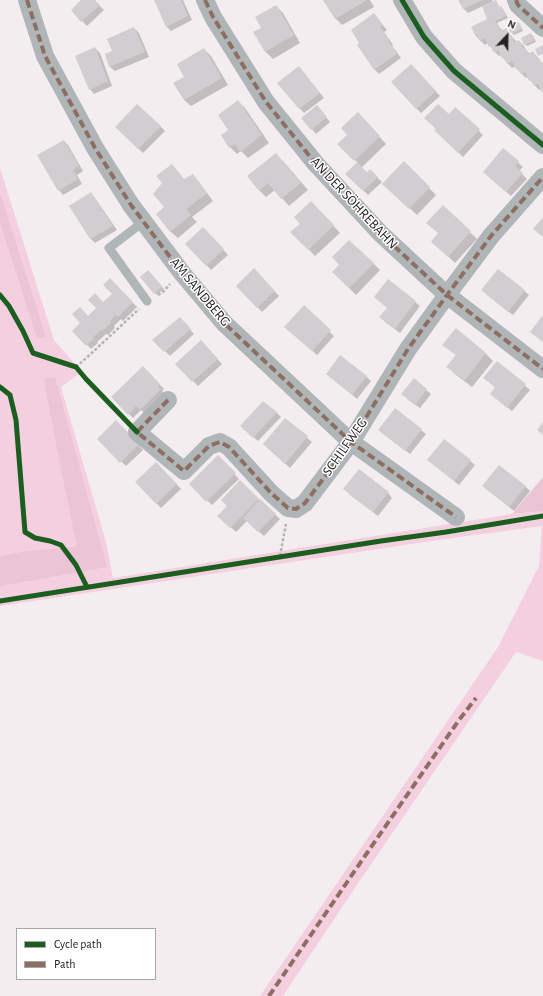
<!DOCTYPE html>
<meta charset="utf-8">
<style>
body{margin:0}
#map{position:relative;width:543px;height:996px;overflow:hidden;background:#f4edf0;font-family:"Alegreya Sans",sans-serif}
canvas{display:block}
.legend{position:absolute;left:16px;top:928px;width:140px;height:52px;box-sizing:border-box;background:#fff;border:1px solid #a8a6a7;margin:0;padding:5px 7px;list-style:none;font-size:12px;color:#252022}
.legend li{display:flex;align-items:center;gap:8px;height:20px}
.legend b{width:20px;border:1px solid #a8a6a7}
.north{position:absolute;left:487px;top:16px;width:40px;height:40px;-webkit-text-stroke:3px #fff;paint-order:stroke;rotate:22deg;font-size:11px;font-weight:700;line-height:16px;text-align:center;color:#252022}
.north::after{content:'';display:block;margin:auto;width:14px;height:18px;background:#252022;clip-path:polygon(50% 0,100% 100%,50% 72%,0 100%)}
</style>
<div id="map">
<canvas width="543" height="996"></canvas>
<ul class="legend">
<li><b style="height:5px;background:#1b5e20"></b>Cycle path</li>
<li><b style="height:5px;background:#8d6e63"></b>Path</li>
</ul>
<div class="north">N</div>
</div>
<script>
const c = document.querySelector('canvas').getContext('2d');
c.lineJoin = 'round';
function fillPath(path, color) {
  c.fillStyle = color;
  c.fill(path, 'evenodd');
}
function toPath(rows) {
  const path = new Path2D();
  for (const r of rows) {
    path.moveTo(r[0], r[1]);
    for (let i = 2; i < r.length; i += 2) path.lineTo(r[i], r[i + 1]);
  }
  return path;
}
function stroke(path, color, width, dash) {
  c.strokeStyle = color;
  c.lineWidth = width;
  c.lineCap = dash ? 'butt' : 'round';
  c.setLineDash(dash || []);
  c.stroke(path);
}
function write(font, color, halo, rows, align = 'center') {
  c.font = font + ' "Alegreya Sans",sans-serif';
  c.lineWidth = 3;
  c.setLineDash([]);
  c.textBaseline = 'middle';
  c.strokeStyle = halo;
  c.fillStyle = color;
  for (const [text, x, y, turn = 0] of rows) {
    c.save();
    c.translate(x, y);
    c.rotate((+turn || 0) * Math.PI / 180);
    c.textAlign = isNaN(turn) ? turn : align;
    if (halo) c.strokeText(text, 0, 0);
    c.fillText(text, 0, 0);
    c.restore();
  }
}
fillPath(toPath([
 [0,168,54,340,82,372,61,387,106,542,113,578,512,514,543,511,543,661,516,652,361,879,283,996,260,996,498,647,539,566,542,526,431,541,0,606]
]), '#f3cfe0');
fillPath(toPath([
 [0,193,46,337,37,338,0,222],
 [55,377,107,567,0,586,0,556,28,551,77,547,57,449,44,379],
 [543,477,543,511,512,514]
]), '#ebc4d6');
fillPath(toPath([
 [83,0,94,0,104,10,87,26,72,10],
 [155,0,183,0,192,20,171,31,166,26],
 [324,0,370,0,374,7,342,25,335,18],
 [460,0,492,0,493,2,496,1,500,8,501,7,503,9,508,18,497,23,500,28,503,31,506,30,516,41,519,41,524,46,526,50,530,54,533,52,543,64,543,91,542,89,539,90,530,80,529,77,526,78,517,69,516,66,512,68,503,58,501,55,499,56,494,51,488,43,485,45,475,35,488,20,483,6,468,13,464,9],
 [276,6,283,13,300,43,273,59,266,52,255,33,262,28],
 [374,14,387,30,384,32,393,45,392,46,401,58,379,74,374,69],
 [518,23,520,25,523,31,514,35,512,33],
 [134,28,139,33,149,57,115,71,110,67,106,55,113,52],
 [531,34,533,36,536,42,527,46,525,44],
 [95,48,100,53,112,86,94,94,90,89],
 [204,49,211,56,228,85,191,106,184,100],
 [416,70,440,96,421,113,416,108],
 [303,72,324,98,304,113,278,84],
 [238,101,245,108,269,143,248,158,241,151,237,154,230,147,229,131],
 [455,108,483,135,463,157,436,130],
 [321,111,330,122,316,134,303,118],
 [365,121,386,144,361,168,367,174,370,170,382,182,368,195,347,174,358,163,339,144],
 [160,126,165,131,143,153,117,127],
 [64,141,68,145,83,171,77,175,82,184,63,195,59,190],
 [504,149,523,167,519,171,527,179,511,196,489,177],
 [283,161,308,190,289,206,275,190,266,197,259,190],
 [404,163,436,195,417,215,390,190],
 [172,165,185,180,193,175,199,182,213,201,192,217,197,222,178,238,171,232,158,215,166,207,163,183],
 [91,193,95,198,117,230,95,243,91,239,71,207],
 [443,206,477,239,455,263,432,241,439,234],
 [318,209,340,233,315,256,292,232],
 [203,228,228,255,211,270,187,244],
 [373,263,380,270,356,295,333,272],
 [254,270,279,296,262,312,237,286],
 [498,270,529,295,513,315,487,295],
 [148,272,164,289,157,295,142,278],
 [110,279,137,307,123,321,121,319,114,326,115,328,108,335,106,334,97,342,98,343,91,349,74,331,113,294],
 [388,281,415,302,420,306,400,333,385,322,381,317,388,308],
 [304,307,334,336,317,355,290,331],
 [180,318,194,334,170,356,154,340],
 [456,330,486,354,493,361,472,387,455,374,448,367,457,356,444,345],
 [201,341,222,364,198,386,177,364],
 [497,362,530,390,512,411,496,398,496,388,489,382],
 [143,367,164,389,162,391,165,394,145,414,141,410,133,418,112,397],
 [327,374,366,376,371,381,357,399],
 [426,390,431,394,420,408,407,399],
 [276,412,281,417,258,441,246,430],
 [285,419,312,442,290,468,265,444],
 [116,422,143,450,126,466,99,439],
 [421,430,426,434,410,454,384,434],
 [218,457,239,479,212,505,190,484],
 [428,460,470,461,475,465,459,485],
 [156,463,181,489,161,508,136,482],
 [240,482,280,519,264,536,247,521,236,532,219,516,229,506],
 [483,486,525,486,530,491,514,511],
 [388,493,392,498,378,516,349,494]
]), '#0003');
fillPath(toPath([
 [81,0,95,0,100,5,81,22,71,10],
 [154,0,181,0,188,16,166,27],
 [323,0,367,0,335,19],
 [458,0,483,0,463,9],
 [495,0,496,0,499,7,501,6,506,16,495,21,501,31,506,28,510,36,512,36,514,42,519,40,523,48,525,47,528,54,533,51,537,59,539,58,542,64,543,64,543,94,538,84,534,86,531,80,529,81,525,72,521,74,518,68,516,69,512,61,507,64,504,58,502,58,498,50,493,52,491,46,489,47,485,38,480,41,477,35,475,35,471,27,487,19,482,6],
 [276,5,294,35,265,52,253,32,261,28,255,17],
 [374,13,383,25,380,27,390,40,388,41,398,53,374,70,357,45,359,43,351,30],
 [518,21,522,29,511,33,507,26],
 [134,27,145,52,109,67,105,54,112,51,107,39],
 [531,33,535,40,524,45,521,38],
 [543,45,543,54,538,56,535,49],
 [95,47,108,81,89,90,75,56],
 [204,48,222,78,184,100,173,83,184,77,177,64],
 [411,64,436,91,416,109,391,82],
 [299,66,320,93,299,109,277,83],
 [238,100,262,135,240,152,235,144,229,148,221,135,228,130,218,115],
 [137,104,161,126,138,149,115,127],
 [438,104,449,114,455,107,480,129,458,153,434,130,436,129,424,118],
 [317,105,327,117,311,130,301,118],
 [358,112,380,136,354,161,337,144,347,135,341,128],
 [64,140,79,166,73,170,78,179,58,191,37,155],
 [503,148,519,161,515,166,523,173,506,192,483,172],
 [276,153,301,183,281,199,268,183,259,191,247,176],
 [404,161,430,187,409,209,382,184],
 [357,162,367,172,370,169,378,177,363,191,345,174],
 [172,164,184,179,193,174,207,193,186,209,191,215,170,232,156,214,164,207,153,194,162,183,156,176],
 [91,192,113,226,90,239,69,206],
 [311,201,334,225,308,250,290,232,300,224,294,217],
 [443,205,471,231,448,257,431,242,438,233,426,223],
 [543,217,543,237,533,229],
 [203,227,224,249,206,266,185,244],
 [349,240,374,263,349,288,332,272,339,265,332,257],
 [254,268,275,291,257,308,236,286],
 [498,269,525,290,508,312,481,290],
 [148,270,162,286,154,294,140,277],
 [110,278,133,302,118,317,116,315,110,321,111,323,102,331,101,330,93,337,94,338,86,346,72,331,80,323,72,314,80,307,88,316,96,308,88,300,95,293,103,302,112,294,103,285],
 [388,279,416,301,395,329,379,317,387,308,374,297],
 [304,305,331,330,312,351,284,327],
 [543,315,543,342,530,332],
 [180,317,191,329,164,352,152,340],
 [456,328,486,353,465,380,446,367,456,355,442,345],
 [201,340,218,359,192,382,175,364],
 [340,355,367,376,352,395,326,374],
 [497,361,526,384,507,408,490,394,495,387,483,378],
 [143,366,160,384,158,386,161,389,140,410,136,406,128,415,111,397],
 [414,378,427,389,415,405,401,394],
 [263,401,277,412,253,438,240,426],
 [395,408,422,429,405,451,378,430],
 [285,418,308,436,285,464,263,444],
 [116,420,139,444,120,463,97,439],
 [543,422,543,435,537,430],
 [444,439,471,460,454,481,427,460],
 [218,455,236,473,206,502,189,484],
 [156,462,177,484,156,504,135,482],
 [499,465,526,486,509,507,482,486],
 [359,469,389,492,373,512,343,489],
 [240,480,259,499,230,528,217,516,227,506,221,500],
 [260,499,276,514,258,532,243,518]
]), '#d2cdd0');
stroke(toPath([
 [158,295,163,292,170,284],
 [76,367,95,350,139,309],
 [280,556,286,524]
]), '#b2b4b6', 2.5, [3, 2]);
stroke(toPath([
 [143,222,109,248,147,301]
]), '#b0b5b7', 9);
stroke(toPath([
 [27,0,45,56,95,148,131,205,182,273,224,323,351,442,456,517],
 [205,0,213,17,266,102,316,164,381,234,447,295,543,369],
 [402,0,424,37,454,71,543,145],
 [516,0,518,5,543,28],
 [168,400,137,432,184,471,209,446,220,442,229,447,271,493,288,508,296,509,305,503,351,442,408,349,447,295,491,236,543,177]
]), '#b0b5b7', 18);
stroke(toPath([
 [27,0,45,56,95,148,131,205,182,273,224,323,351,442,456,517],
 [205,0,213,17,266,102,316,164,381,234,447,295,543,369],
 [516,0,518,5,543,28],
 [168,400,137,432,184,471,209,446,220,442,229,447,271,493,288,508,296,509,305,503,351,442,408,349,447,295,491,236,543,177],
 [269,996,367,853,459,720,476,698]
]), '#8d6e63', 4, [8, 4]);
stroke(toPath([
 [402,0,424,37,454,71,543,145],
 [0,295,9,306,23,331,33,353,76,367,86,379,137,432],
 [0,387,10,395,16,420,25,532,35,538,50,541,61,545,76,565,87,587],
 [0,601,381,541,446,532,543,516]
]), '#1b5e20', 5);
write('14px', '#252022', '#fff', [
 ["AN DER SÖHREBAHN",354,203,47],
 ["AM SANDBERG",200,292,50],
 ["SCHILFWEG",345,447,-55]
]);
</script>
